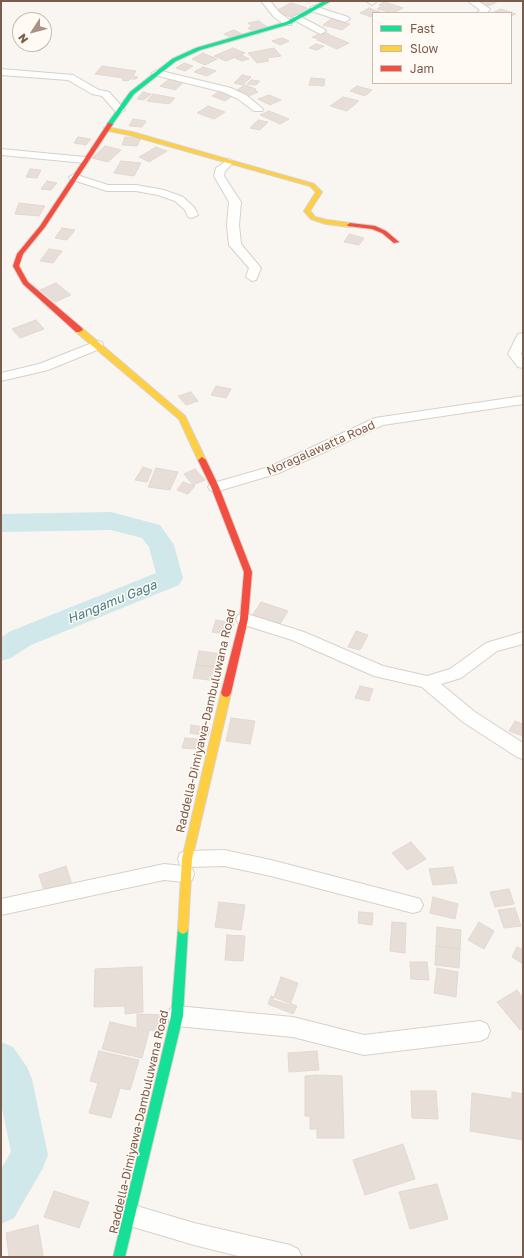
<!DOCTYPE html>
<style>
body{margin:0}
#map{position:relative;width:524px;height:1258px;overflow:hidden;background:#f9f5f0;font-family:"Golos Text",sans-serif}
canvas{display:block}
.frame{position:absolute;inset:0;border:2px solid #7a5c4d;pointer-events:none}
.legend{position:absolute;left:372px;top:12px;width:140px;height:72px;box-sizing:border-box;background:#fffaf3;border:1px solid #cabbb1;margin:0;padding:5px 7px;list-style:none;font-size:12px;color:#7a5c4d}
.legend li{display:flex;align-items:center;gap:8px;height:20px}
.legend b{width:20px;border:1px solid #cabbb1}
.north{position:absolute;left:12px;top:12px;width:40px;height:40px;box-sizing:border-box;background:#fffaf3;border:1px solid #cabbb1;border-radius:50%;rotate:234deg;font-size:11px;font-weight:700;line-height:16px;text-align:center;color:#7a5c4d}
.north::after{content:'';display:block;margin:auto;width:14px;height:18px;background:#a69286;clip-path:polygon(50% 0,100% 100%,50% 72%,0 100%)}
</style>
<div id="map">
<canvas width="524" height="1258"></canvas>
<div class="frame"></div>
<ul class="legend">
<li><b style="height:5px;background:#16e098"></b>Fast</li>
<li><b style="height:5px;background:#ffcf43"></b>Slow</li>
<li><b style="height:5px;background:#f24e42"></b>Jam</li>
</ul>
<div class="north">N</div>
</div>
<script>
const c = document.querySelector('canvas').getContext('2d');
c.lineJoin = 'round';
function toPath(rows) {
  const path = new Path2D();
  for (const r of rows) {
    path.moveTo(r[0], r[1]);
    for (let i = 2; i < r.length; i += 2) path.lineTo(r[i], r[i + 1]);
  }
  return path;
}
function fillPath(path, color) {
  c.fillStyle = color;
  c.fill(path, 'evenodd');
}
function stroke(path, color, width, dash) {
  c.strokeStyle = color;
  c.lineWidth = width;
  c.lineCap = dash ? 'butt' : 'round';
  c.setLineDash(dash || []);
  c.stroke(path);
}
function write(font, color, halo, rows, align = 'center') {
  c.font = font + ' "Golos Text",sans-serif';
  c.lineWidth = 3;
  c.setLineDash([]);
  c.textBaseline = 'middle';
  c.strokeStyle = halo;
  c.fillStyle = color;
  for (const [text, x, y, turn = 0] of rows) {
    c.save();
    c.translate(x, y);
    c.rotate((+turn || 0) * Math.PI / 180);
    c.textAlign = isNaN(turn) ? turn : align;
    if (halo) c.strokeText(text, 0, 0);
    c.fillText(text, 0, 0);
    c.restore();
  }
}
fillPath(toPath([
 [111,512,160,525,174,545,183,578,179,585,31,645,11,658,1,661,1,637,11,631,156,573,149,547,142,538,111,530,1,532,1,514,111,512],
 [1,1042,13,1047,27,1067,32,1079,48,1155,43,1168,14,1218,1,1224,1,1169,11,1152,1,1103,1,1042]
]), '#d0e8ea');
const building = toPath([
 [479,1,495,1,497,2,486,7,478,3,481,2,479,1],
 [384,2,388,3,403,8,393,13,377,9,382,6,379,5,384,2],
 [291,3,307,8,291,17,274,12,291,3],
 [369,8,380,12,373,13,373,16,371,17,360,13,369,8],
 [501,9,516,14,511,16,511,13,494,12,501,9],
 [331,19,350,24,342,30,323,25,331,19],
 [259,21,267,27,251,30,248,28,252,27,248,23,259,21],
 [234,30,242,34,232,38,224,34,234,30],
 [324,32,329,34,317,39,312,37,324,32],
 [330,35,349,43,337,49,317,40,330,35],
 [282,38,289,41,280,45,272,41,282,38],
 [316,44,324,46,317,50,309,48,316,44],
 [233,48,245,53,226,61,214,56,233,48],
 [274,48,281,56,267,58,269,61,257,63,248,53,274,48],
 [203,53,217,59,205,65,192,59,203,53],
 [242,55,249,59,242,61,235,58,242,55],
 [184,63,193,66,185,71,176,68,184,63],
 [102,66,136,71,133,76,138,77,136,79,130,79,128,81,122,80,124,78,95,74,102,66],
 [203,67,216,71,207,76,194,72,203,67],
 [242,75,251,77,243,85,234,83,242,75],
 [311,78,325,79,324,86,309,85,311,78],
 [170,79,184,82,175,90,160,86,170,79],
 [251,80,260,81,256,85,247,84,251,80],
 [245,85,256,89,254,90,258,92,249,96,244,97,235,91,245,85],
 [357,86,372,90,365,96,350,91,357,86],
 [221,90,235,94,225,101,212,96,221,90],
 [143,92,151,94,144,100,137,99,143,92],
 [153,94,175,98,169,104,147,101,153,94],
 [269,95,281,100,270,105,258,99,269,95],
 [343,97,359,101,347,111,330,106,343,97],
 [208,106,225,112,214,119,197,113,208,106],
 [269,111,289,119,280,124,260,115,269,111],
 [133,119,146,121,142,127,129,126,133,119],
 [258,120,268,122,260,130,250,128,258,120],
 [78,137,91,139,86,145,74,143,78,137],
 [125,137,141,138,137,146,122,145,125,137],
 [105,146,121,150,108,162,92,158,105,146],
 [156,147,167,151,149,162,139,157,156,147],
 [121,161,141,163,134,176,114,173,121,161],
 [30,169,41,170,37,178,26,177,30,169],
 [47,181,57,183,51,190,41,189,47,181],
 [19,203,45,206,39,216,15,214,19,203],
 [62,228,75,230,67,240,55,238,62,228],
 [349,234,364,238,359,245,344,242,349,234],
 [49,249,62,251,53,263,40,261,49,249],
 [56,283,71,295,55,302,40,290,56,283],
 [36,320,44,329,20,338,12,329,36,320],
 [216,386,231,389,226,398,211,395,216,386],
 [191,392,198,401,186,405,178,396,191,392],
 [143,467,152,470,147,482,135,480,143,467],
 [156,468,178,472,170,490,148,487,156,468],
 [195,469,205,480,193,485,184,474,195,469],
 [183,482,195,486,188,494,177,490,183,482],
 [261,602,288,611,279,626,252,616,261,602],
 [216,620,234,623,230,635,212,632,216,620],
 [356,631,368,635,360,650,348,647,356,631],
 [199,651,223,654,220,667,196,665,199,651],
 [196,665,220,667,217,681,193,678,196,665],
 [360,686,373,689,369,701,355,698,360,686],
 [231,718,255,721,250,744,226,741,231,718],
 [515,721,523,724,523,736,509,731,515,721],
 [191,725,210,728,208,736,190,733,191,725],
 [185,738,198,739,196,749,182,748,185,738],
 [411,842,426,859,407,870,392,853,411,842],
 [66,866,73,888,46,897,39,875,66,866],
 [453,867,457,883,433,885,429,869,453,867],
 [509,889,514,904,495,907,490,892,509,889],
 [433,897,458,904,455,919,430,913,433,897],
 [219,902,245,905,241,930,215,927,219,902],
 [515,908,521,926,504,928,498,910,515,908],
 [359,912,373,913,372,925,358,923,359,912],
 [392,922,406,923,405,953,390,951,392,922],
 [479,922,494,931,484,949,468,940,479,922],
 [437,927,461,930,460,949,436,946,437,927],
 [227,935,245,936,243,961,225,960,227,935],
 [436,946,460,949,459,968,435,965,436,946],
 [517,947,523,950,523,964,512,957,517,947],
 [410,962,427,962,429,980,411,979,410,962],
 [142,967,143,1012,125,1014,125,1006,94,1007,95,969,142,967],
 [437,968,458,972,456,997,434,993,437,968],
 [281,977,298,983,290,1005,273,1000,281,977],
 [517,990,523,998,523,1028,520,1030,497,1002,517,990],
 [271,996,297,1006,293,1014,268,1004,271,996],
 [137,1014,165,1015,163,1033,137,1027,137,1014],
 [110,1022,149,1031,142,1058,102,1049,110,1022],
 [99,1051,139,1060,130,1090,120,1088,111,1118,89,1113,98,1083,90,1081,99,1051],
 [317,1051,319,1070,289,1072,288,1053,317,1051],
 [316,1075,342,1076,344,1138,317,1138,317,1129,310,1129,310,1116,305,1116,305,1076,316,1075],
 [411,1091,436,1091,438,1119,412,1118,411,1091],
 [512,1092,523,1094,523,1140,470,1131,472,1093,512,1099,512,1092],
 [403,1144,415,1179,365,1195,353,1160,403,1144],
 [437,1184,448,1219,410,1229,399,1192,437,1184],
 [54,1191,89,1202,79,1228,44,1217,54,1191],
 [38,1225,43,1255,35,1257,9,1257,6,1233,38,1225]
]);
fillPath(building, '#e6ded7');
stroke(building, '#e2d8d2', 1);
const street = toPath([
 [261,1,270,1,280,13,291,21,291,25,285,25,274,17,261,1],
 [366,1,376,1,376,2,372,5,366,1],
 [468,1,478,1,490,9,487,13,477,13,480,10,468,1],
 [314,6,348,17,350,19,345,22,311,11,311,7,314,6],
 [297,15,324,29,326,31,321,34,318,33,294,20,294,16,297,15],
 [1,69,73,75,99,90,109,92,125,110,120,113,116,112,102,96,92,94,68,80,1,75,1,69],
 [157,70,231,88,246,95,263,109,262,111,254,111,238,99,223,92,154,75,152,73,157,70],
 [1,149,85,157,90,160,85,163,1,155,1,149],
 [229,159,234,162,225,171,224,176,241,202,239,225,241,244,261,268,256,280,252,281,246,277,249,268,229,245,227,225,229,202,214,176,216,168,229,159],
 [74,174,108,185,136,185,164,190,183,197,194,207,198,215,192,218,188,217,185,210,175,201,158,195,136,191,107,191,70,179,69,177,74,174],
 [523,333,523,349,521,354,523,356,523,368,518,367,508,354,518,334,523,333],
 [97,341,102,342,103,345,102,348,48,370,1,381,1,373,39,364,97,341],
 [523,396,523,404,383,425,279,473,215,492,210,490,208,487,210,484,269,467,375,418,523,396],
 [244,613,304,632,383,666,427,676,450,669,486,643,523,632,523,644,497,651,461,678,441,684,475,712,523,743,523,759,517,757,463,722,422,687,374,676,292,640,238,623,236,619,238,615,244,613],
 [224,850,271,860,413,897,420,899,423,905,420,911,413,913,271,876,224,866,188,867,192,868,194,874,192,880,185,882,164,880,1,915,1,899,164,864,183,866,180,865,178,859,180,853,187,851,224,850],
 [177,1006,293,1017,364,1035,480,1021,487,1024,490,1031,487,1038,480,1041,364,1055,293,1037,177,1026,170,1023,167,1016,170,1009,177,1006],
 [130,1204,194,1223,290,1245,298,1249,302,1257,242,1257,194,1245,130,1226,122,1223,119,1215,122,1207,130,1204]
]);
const fast = toPath([
 [324,1,331,1,290,24,200,50,176,61,134,94,112,125,107,124,130,92,172,59,196,48,286,22,324,1],
 [183,924,187,926,188,929,183,1016,125,1257,113,1257,171,1016,178,929,179,926,183,924]
]);
const slow = toPath([
 [106,127,132,132,314,184,322,192,310,211,315,217,327,220,350,223,353,225,350,227,326,224,311,219,304,211,316,192,310,186,129,135,104,130,104,128,106,127],
 [76,328,82,328,185,416,206,460,205,462,202,463,198,460,179,419,76,332,76,328],
 [226,689,229,690,231,693,192,859,188,929,187,932,183,934,179,932,178,929,182,859,221,693,223,690,226,689]
]);
const jam = toPath([
 [108,123,113,124,45,227,23,254,19,266,28,282,82,328,83,330,79,332,76,332,23,284,13,266,17,254,40,226,108,123],
 [350,223,375,226,386,231,399,242,394,243,382,233,372,229,348,226,347,225,350,223],
 [202,457,206,460,219,487,252,572,248,619,231,693,229,696,226,697,223,696,221,693,240,619,244,572,211,487,198,460,202,457]
]);
stroke(street, '#d7d1cb', 2);
stroke(fast, '#d9d2cb', 2);
stroke(slow, '#d9d2cb', 2);
stroke(jam, '#d9d2cb', 2);
fillPath(street, '#fefefd');
fillPath(fast, '#16e098');
fillPath(slow, '#ffcf43');
fillPath(jam, '#f24e42');
write('12px', '#7a5c4d', '#fffaf3', [
 ["Noragalawatta Road",321,448,-24],
 ["Raddella-Dimiyawa-Dambuluwana Road",206,721,-77],
 ["Raddella-Dimiyawa-Dambuluwana Road",139,1122,-77]
]);
write('italic 13px', '#437c86', '#fffaf3', [
 ["Hangamu Gaga",112,602,-22]
]);
</script>
